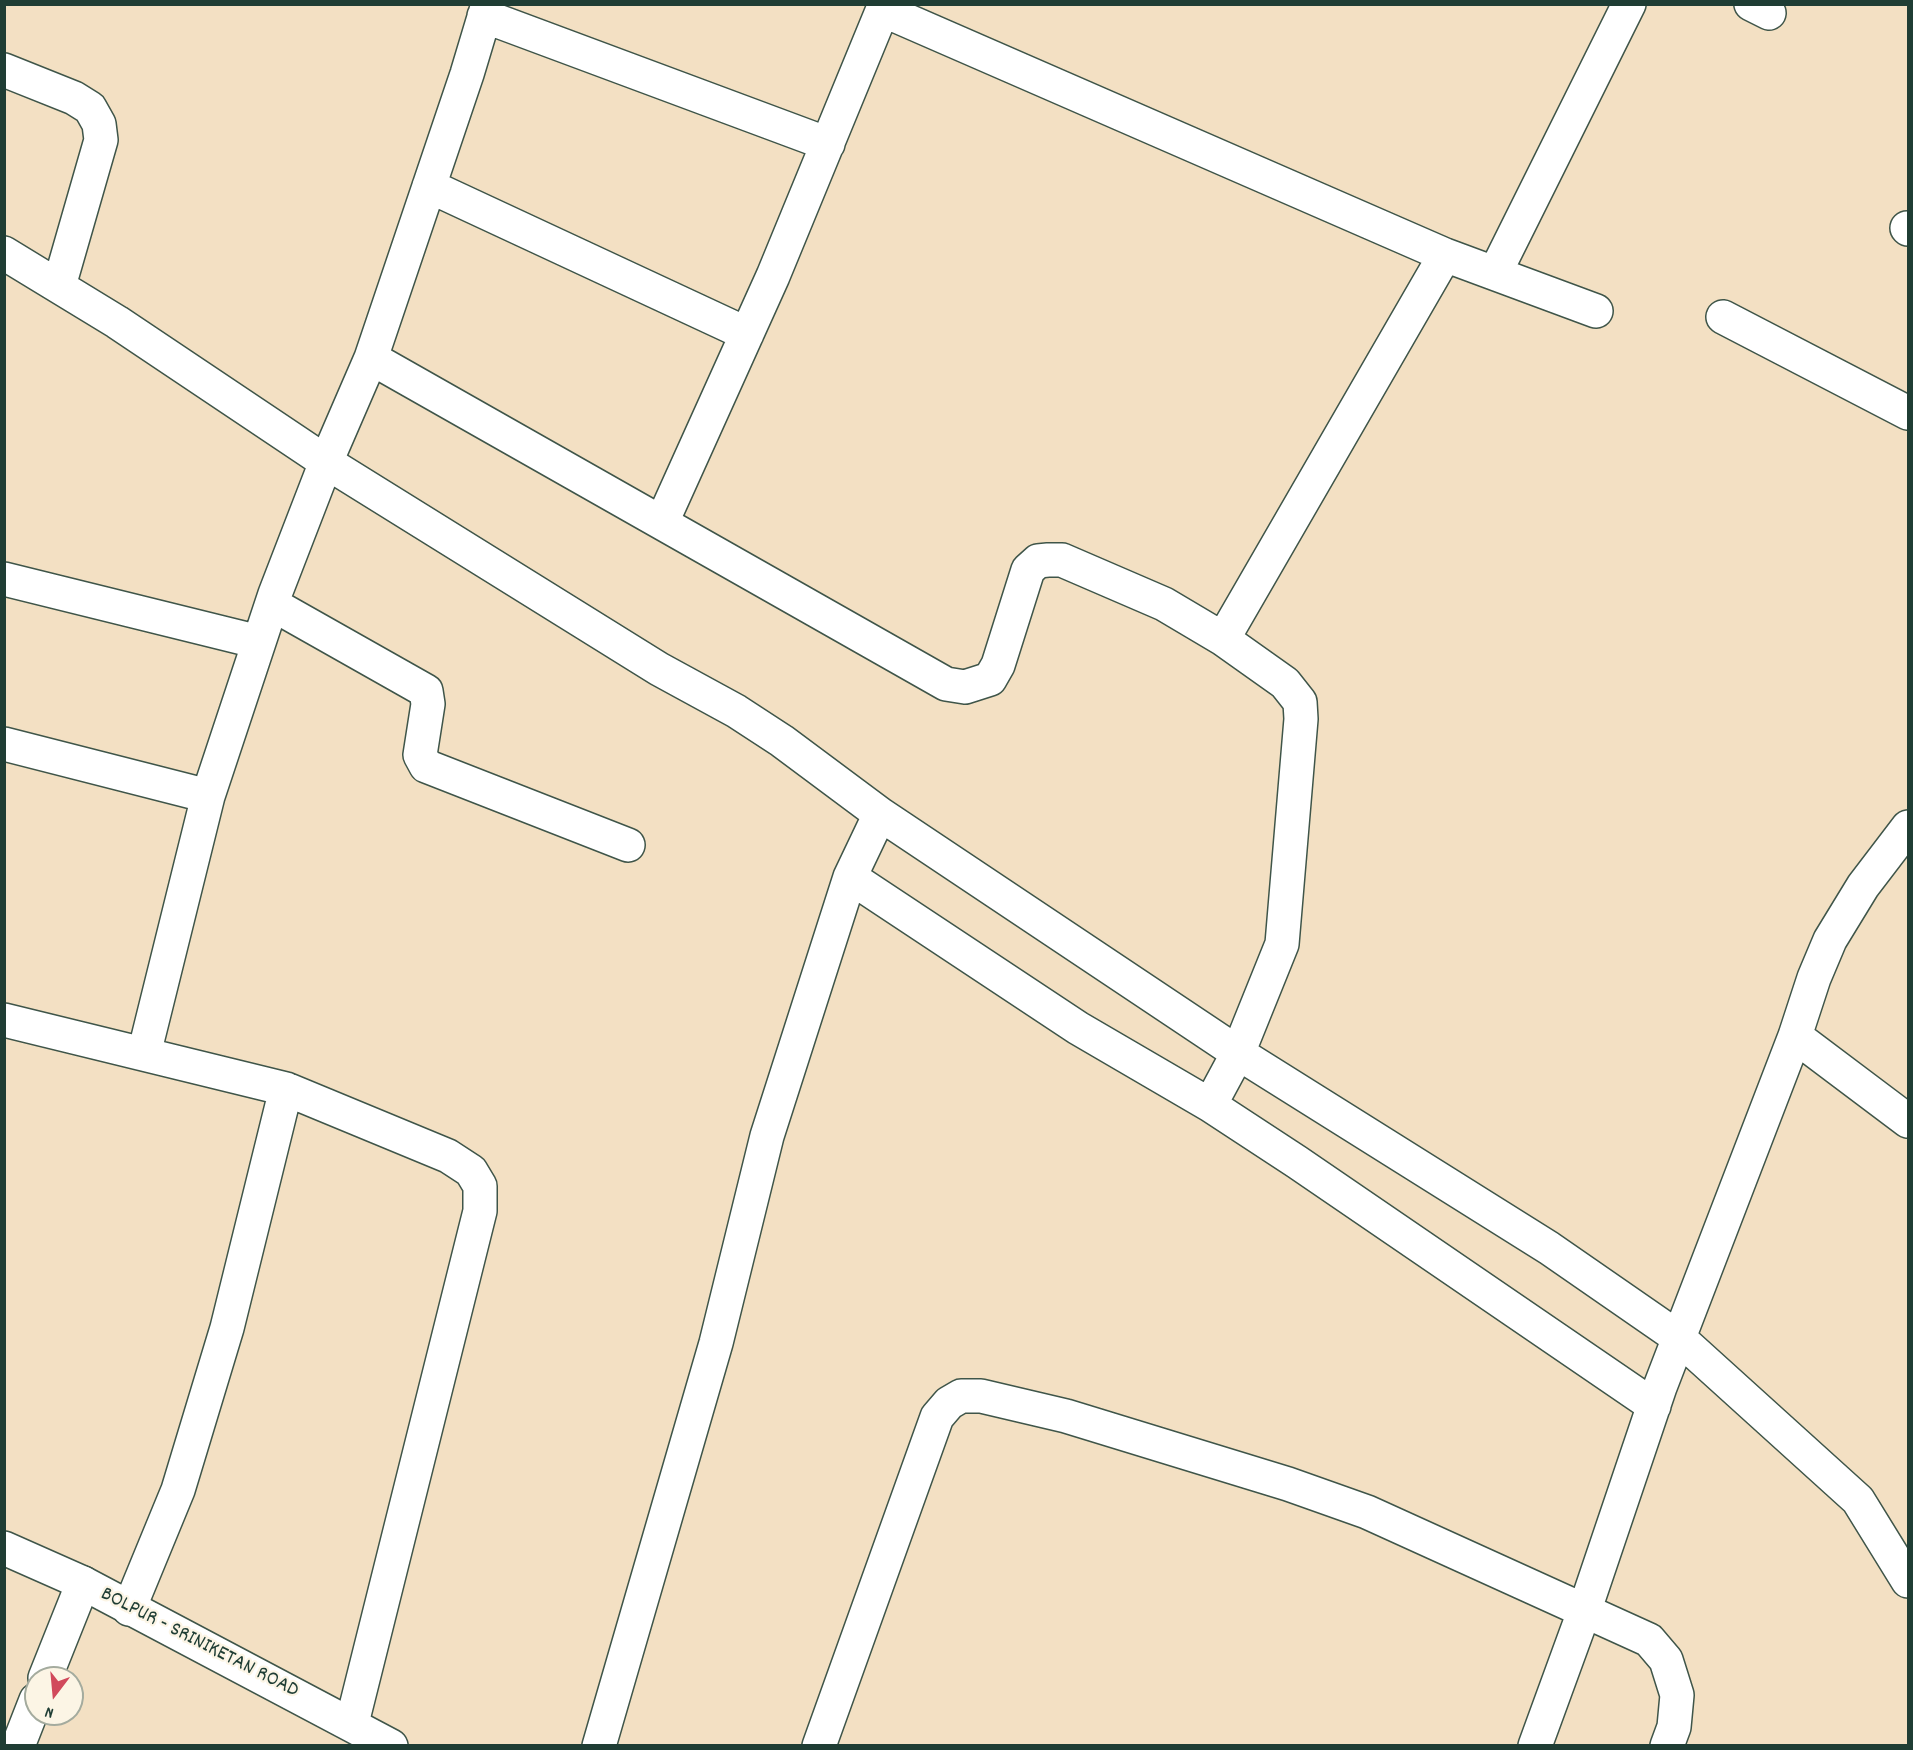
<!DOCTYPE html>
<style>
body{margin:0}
#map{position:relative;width:1913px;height:1750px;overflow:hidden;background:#f3e0c3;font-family:Dekko,sans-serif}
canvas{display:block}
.frame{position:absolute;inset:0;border:6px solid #1f3d34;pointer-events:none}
.north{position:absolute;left:24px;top:1666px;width:60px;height:60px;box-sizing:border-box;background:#fcf5e5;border:2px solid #a4ab9e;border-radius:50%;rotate:196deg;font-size:16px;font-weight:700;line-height:24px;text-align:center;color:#1f3d34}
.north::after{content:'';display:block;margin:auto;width:21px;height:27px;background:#d1495b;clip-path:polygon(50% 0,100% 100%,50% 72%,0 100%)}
</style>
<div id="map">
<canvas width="1913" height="1750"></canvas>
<div class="frame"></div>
<div class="north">N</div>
</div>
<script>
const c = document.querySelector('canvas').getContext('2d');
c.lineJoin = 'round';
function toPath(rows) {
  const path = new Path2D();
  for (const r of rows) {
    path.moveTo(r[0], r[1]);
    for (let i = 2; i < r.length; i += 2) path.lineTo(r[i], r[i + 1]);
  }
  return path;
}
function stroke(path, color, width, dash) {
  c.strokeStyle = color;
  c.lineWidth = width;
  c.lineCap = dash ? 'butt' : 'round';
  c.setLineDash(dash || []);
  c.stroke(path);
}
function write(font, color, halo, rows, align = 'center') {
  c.font = font + ' Dekko,sans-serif';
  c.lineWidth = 4.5;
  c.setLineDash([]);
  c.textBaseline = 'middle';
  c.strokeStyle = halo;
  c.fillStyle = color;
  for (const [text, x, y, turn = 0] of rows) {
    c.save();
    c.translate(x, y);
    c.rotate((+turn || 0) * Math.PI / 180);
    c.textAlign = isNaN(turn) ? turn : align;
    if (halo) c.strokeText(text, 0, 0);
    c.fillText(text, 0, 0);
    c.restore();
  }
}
const minor = toPath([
 [1751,4,1769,13],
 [883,10,1445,255,1596,311],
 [484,16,828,144],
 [4,70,74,98,90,108,99,124,101,140,59,286],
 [429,186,747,334],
 [1907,228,1908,229],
 [4,253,117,322,326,462,659,669,736,711,782,741,880,814,1238,1053,1549,1248,1679,1338,1858,1500,1908,1581],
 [1495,273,1629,4],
 [1723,317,1908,413],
 [371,358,946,684,965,687,990,679,998,665,1028,570,1038,561,1048,560,1062,560,1164,604,1223,639,1285,683,1300,702,1301,719,1282,944,1238,1053,1210,1105],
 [662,522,773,276,885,4],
 [4,579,259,642],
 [272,604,426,691,428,704,420,755,426,766,628,845],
 [1223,639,1445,255],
 [4,744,208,796],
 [850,877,1078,1028,1210,1105,1297,1162,1654,1406],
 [4,1020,286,1089,448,1156,471,1171,480,1186,480,1211,352,1723],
 [1795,1036,1908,1121],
 [144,1054,208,796,275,594,326,462,371,358,467,74,488,4],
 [129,1609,178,1490,227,1328,286,1089],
 [45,1678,83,1583],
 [18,1746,36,1700],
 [599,1746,716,1343,767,1136,850,877,880,814],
 [819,1746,937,1417,949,1403,961,1396,981,1396,1066,1416,1288,1484,1367,1512,1649,1640,1666,1660,1677,1695,1674,1727,1667,1746],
 [1535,1746,1585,1609,1660,1387,1795,1036,1814,978,1830,940,1863,886,1908,827]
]);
const primary = toPath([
 [4,1548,83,1583,391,1746]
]);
stroke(minor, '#3f5549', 36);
stroke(primary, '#3f5549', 36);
stroke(minor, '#fff', 33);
stroke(primary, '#fff', 33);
write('21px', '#1f3d34', '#fcf5e5', [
 ["BOLPUR - SRINIKETAN ROAD",199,1644,27]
]);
</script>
